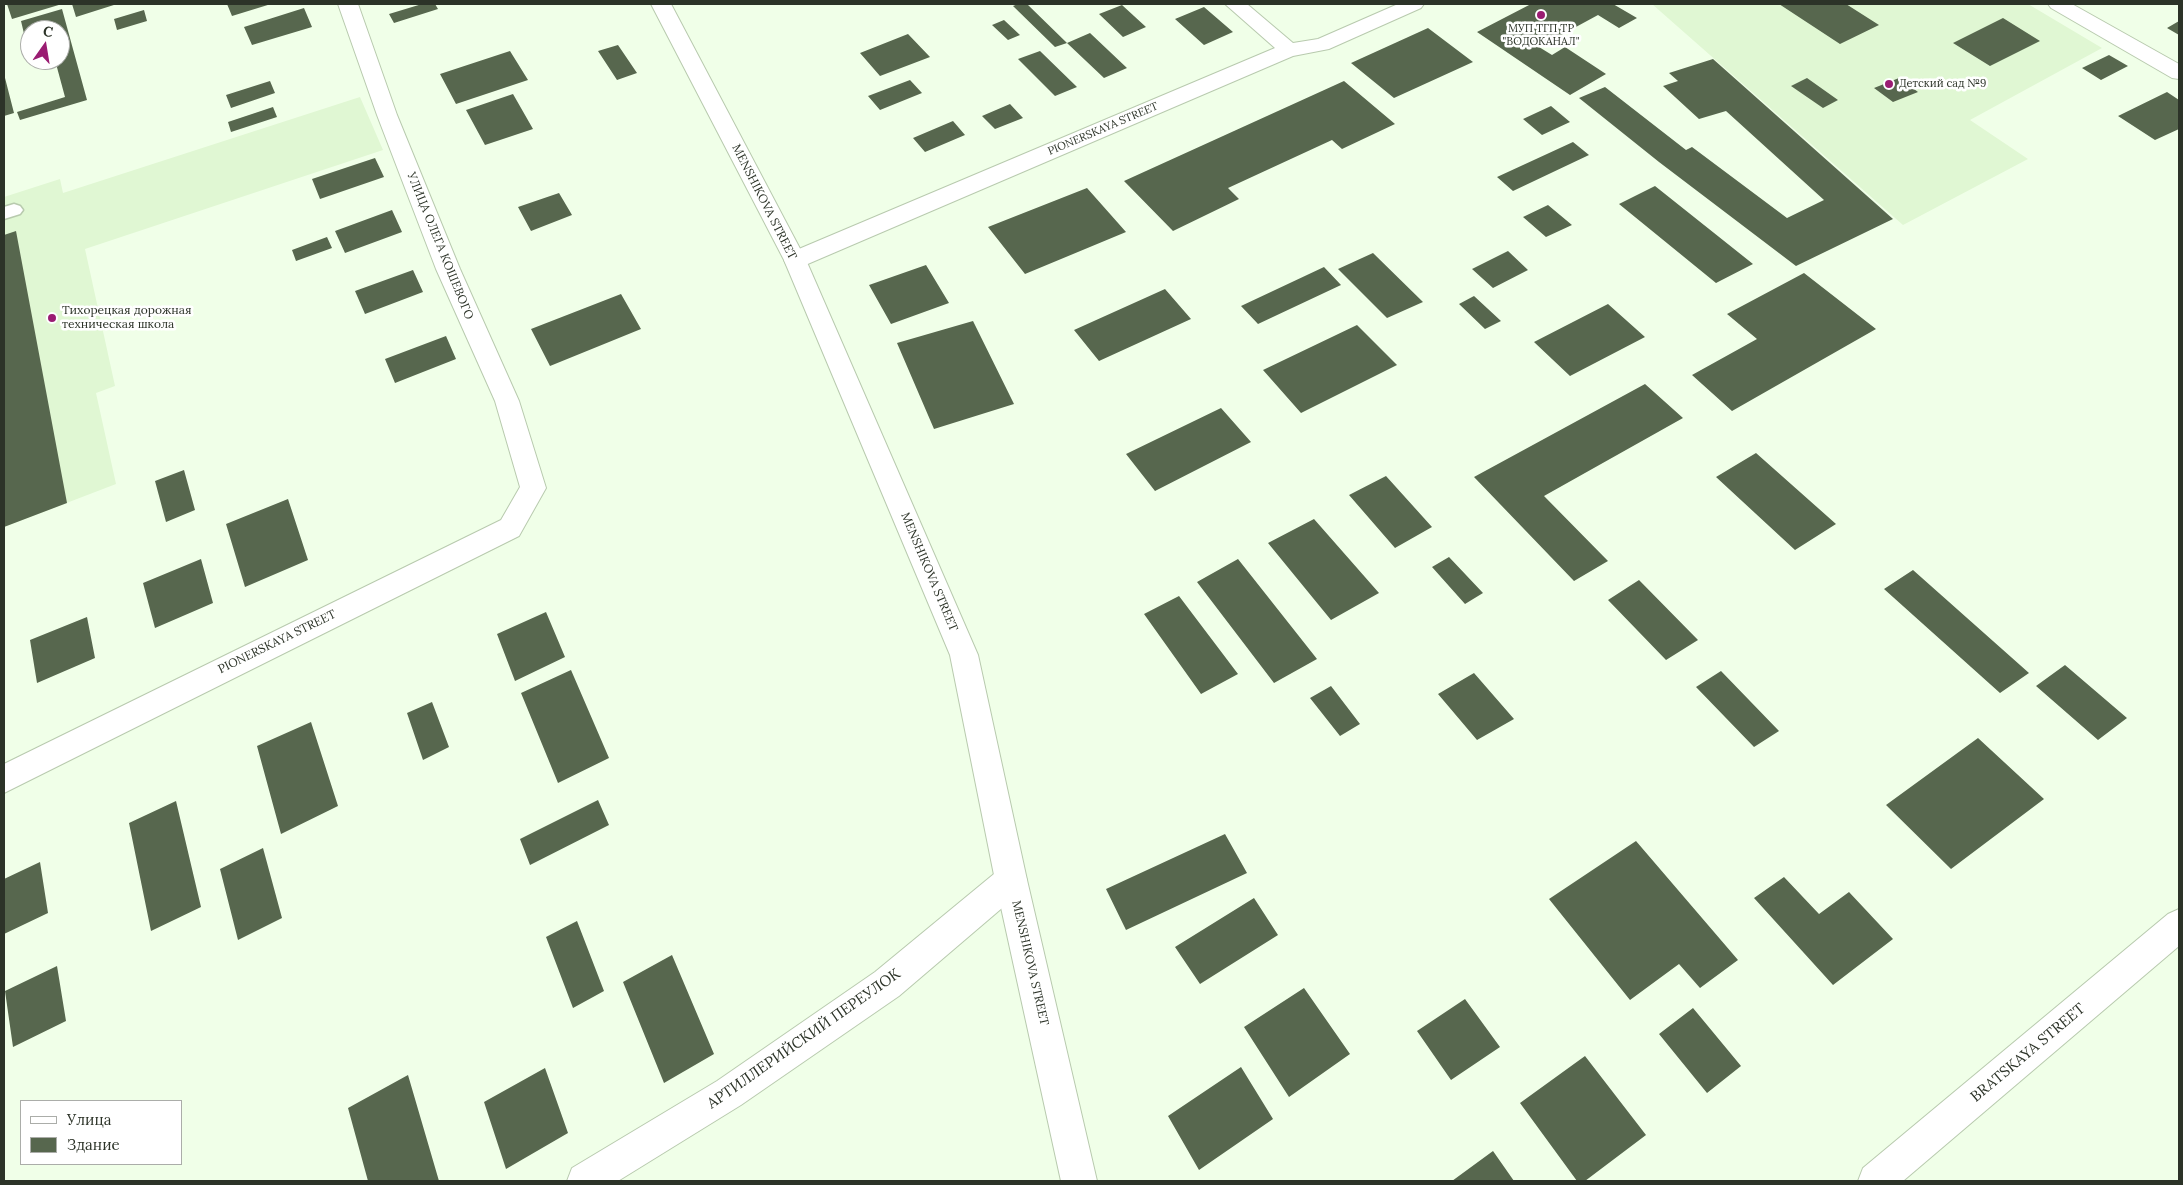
<!DOCTYPE html>
<meta charset="utf-8">
<style>
body{margin:0}
#map{position:relative;width:2183px;height:1185px;overflow:hidden;background:#f0ffe8;font-family:Lora,serif}
canvas{display:block}
.frame{position:absolute;inset:0;border:5px solid #2c3328;pointer-events:none}
.legend{position:absolute;left:20px;top:1100px;width:162px;height:65px;box-sizing:border-box;background:#fff;border:1px solid #abada9;margin:0;padding:6px 9px;list-style:none;font-size:15px;color:#2c3328}
.legend li{display:flex;align-items:center;gap:10px;height:25px}
.legend b{width:25px;border:1px solid #abada9}
.north{position:absolute;left:20px;top:20px;width:50px;height:50px;box-sizing:border-box;background:#fff;border:1px solid #abada9;border-radius:50%;rotate:13deg;font-size:14px;font-weight:700;line-height:20px;text-align:center;color:#2c3328}
.north::after{content:'';display:block;margin:auto;width:18px;height:22px;background:#9a1c72;clip-path:polygon(50% 0,100% 100%,50% 72%,0 100%)}
</style>
<div id="map">
<canvas width="2183" height="1185"></canvas>
<div class="frame"></div>
<ul class="legend">
<li><b style="height:6px;background:#fff"></b>Улица</li>
<li><b style="height:14px;background:#57674e"></b>Здание</li>
</ul>
<div class="north">С</div>
</div>
<script>
const c = document.querySelector('canvas').getContext('2d');
c.lineJoin = 'round';
function fillPath(path, color) {
  c.fillStyle = color;
  c.fill(path, 'evenodd');
}
function toPath(rows) {
  const path = new Path2D();
  for (const r of rows) {
    path.moveTo(r[0], r[1]);
    for (let i = 2; i < r.length; i += 2) path.lineTo(r[i], r[i + 1]);
  }
  return path;
}
function stroke(path, color, width, dash) {
  c.strokeStyle = color;
  c.lineWidth = width;
  c.lineCap = dash ? 'butt' : 'round';
  c.setLineDash(dash || []);
  c.stroke(path);
}
function write(font, color, halo, rows, align = 'center') {
  c.font = font + ' Lora,serif';
  c.lineWidth = 5;
  c.setLineDash([]);
  c.textBaseline = 'middle';
  c.strokeStyle = halo;
  c.fillStyle = color;
  for (const [text, x, y, turn = 0] of rows) {
    c.save();
    c.translate(x, y);
    c.rotate((+turn || 0) * Math.PI / 180);
    c.textAlign = isNaN(turn) ? turn : align;
    if (halo) c.strokeText(text, 0, 0);
    c.fillText(text, 0, 0);
    c.restore();
  }
}
fillPath(toPath([
 [1652,4,2028,4,2102,48,1970,120,2028,159,1903,225],
 [360,97,383,150,85,249,115,386,96,393,116,484,4,527,4,197,60,179,63,193]
]), '#e0f7d3');
fillPath(toPath([
 [7,4,62,4,12,19],
 [72,4,117,4,76,17],
 [227,4,271,4,232,16],
 [422,4,435,4,438,9,394,23,389,14],
 [1018,4,1027,4,1067,43,1090,33,1127,68,1104,78,1067,43,1055,47,1013,6],
 [1531,4,1613,4,1637,18,1619,28,1598,15,1539,47,1552,55,1565,47,1606,74,1570,95,1477,32],
 [1779,4,1846,4,1879,25,1840,44],
 [1122,5,1146,27,1123,37,1099,14],
 [1204,7,1233,32,1204,45,1175,19],
 [304,8,312,27,252,45,244,27],
 [62,9,87,100,20,120,17,112,65,97,55,60,60,60,60,30,30,30,30,41,26,42,21,21],
 [144,10,147,21,117,30,114,19],
 [2003,18,2040,41,1990,66,1953,43],
 [1004,20,1020,35,1008,40,992,25],
 [2179,21,2179,35,2167,28],
 [1428,28,1473,62,1394,98,1351,63],
 [908,34,930,57,880,76,860,53],
 [618,45,637,73,617,80,598,51],
 [510,51,528,80,456,104,440,74],
 [1040,51,1077,87,1055,96,1018,59],
 [2109,55,2128,66,2101,80,2082,68],
 [1713,59,1893,219,1796,266,1659,162,1579,98,1605,87,1686,150,1692,147,1787,218,1824,200,1726,111,1699,119,1663,86,1678,81,1669,73],
 [4,74,14,113,4,116],
 [1807,78,1838,100,1823,108,1791,86],
 [1899,78,1918,92,1893,102,1874,88],
 [910,80,922,93,880,110,868,96],
 [270,81,275,93,231,108,226,95],
 [1344,81,1395,124,1342,149,1332,140,1228,188,1239,199,1173,231,1124,181],
 [2167,92,2179,100,2179,129,2155,140,2118,116],
 [513,94,533,129,485,145,466,110],
 [1010,104,1023,118,995,129,982,116],
 [1551,106,1570,122,1542,135,1523,119],
 [273,107,277,117,231,132,228,122],
 [953,121,965,135,925,152,913,138],
 [1573,142,1589,155,1513,191,1497,177],
 [375,158,384,177,320,199,312,179],
 [1655,186,1753,264,1716,283,1619,204],
 [1087,188,1126,232,1025,274,988,227],
 [559,193,572,215,531,231,518,207],
 [1548,205,1572,225,1546,237,1523,217],
 [392,210,402,232,345,253,335,231],
 [16,231,67,503,4,527,4,235],
 [327,237,332,248,296,261,292,250],
 [1508,251,1528,270,1493,288,1472,269],
 [1373,253,1423,302,1387,318,1338,269],
 [926,265,949,303,891,324,869,285],
 [1324,267,1341,285,1258,324,1241,306],
 [413,270,423,292,365,314,355,291],
 [1804,273,1876,329,1732,411,1692,375,1757,339,1727,314],
 [1165,289,1191,319,1099,361,1074,330],
 [621,294,641,329,550,366,531,329],
 [1474,296,1501,321,1485,329,1459,304],
 [1608,304,1645,337,1570,376,1534,342],
 [973,321,1014,404,934,429,897,343],
 [1357,325,1397,365,1301,413,1263,370],
 [446,336,456,359,395,383,385,359],
 [1645,384,1683,418,1544,496,1608,561,1574,581,1474,477],
 [1221,408,1251,442,1155,491,1126,454],
 [1756,453,1836,524,1795,550,1716,477],
 [184,470,195,510,166,522,155,481],
 [1386,476,1432,527,1395,548,1349,495],
 [288,499,308,560,245,587,226,524],
 [1314,519,1379,593,1331,620,1268,543],
 [1449,557,1483,593,1465,604,1432,567],
 [201,559,213,603,155,628,143,583],
 [1238,559,1317,659,1274,683,1197,582],
 [1913,570,2029,673,2000,693,1884,589],
 [1639,580,1698,640,1666,660,1608,600],
 [1179,596,1238,674,1201,694,1144,614],
 [546,612,565,657,515,681,497,634],
 [87,617,95,658,37,683,30,640],
 [2065,665,2127,718,2098,740,2036,686],
 [571,670,609,758,558,783,521,693],
 [1721,671,1779,731,1754,747,1696,687],
 [1474,673,1514,719,1477,740,1438,694],
 [1331,686,1360,724,1340,736,1310,698],
 [432,702,449,747,423,760,407,713],
 [311,722,338,806,281,834,257,746],
 [1978,738,2044,799,1951,869,1886,805],
 [598,800,609,825,530,865,520,839],
 [176,801,201,907,151,931,129,823],
 [1225,834,1247,873,1126,930,1106,889],
 [1636,841,1738,960,1700,988,1679,964,1630,1000,1549,899],
 [263,848,282,918,238,940,220,869],
 [40,862,48,913,4,934,4,879],
 [1784,877,1819,914,1849,892,1893,939,1833,985,1754,898],
 [1254,898,1278,935,1200,984,1175,947],
 [577,921,604,991,573,1008,546,937],
 [672,955,714,1054,664,1083,623,982],
 [57,966,66,1021,13,1047,5,991],
 [1304,988,1350,1054,1289,1097,1244,1027],
 [1465,999,1500,1047,1451,1080,1417,1031],
 [1693,1008,1741,1066,1707,1093,1659,1034],
 [1585,1056,1646,1135,1585,1181,1577,1181,1520,1103],
 [1241,1067,1273,1119,1199,1170,1168,1116],
 [545,1068,568,1133,506,1169,484,1102],
 [408,1075,439,1181,368,1181,348,1108],
 [1493,1151,1514,1181,1452,1181]
]), '#57674e');
const lane = toPath([
 [14,204,20,206,23,210,20,214,4,219,4,207,14,204]
]);
const street = toPath([
 [338,4,358,4,397,115,460,269,519,401,546,488,519,536,4,793,4,764,501,520,520,487,495,401,436,269,377,115,338,4],
 [1225,4,1247,4,1293,43,1318,39,1398,4,1424,4,1421,8,1329,49,1293,56,803,266,795,268,787,266,784,260,787,254,1275,48,1225,4],
 [2048,4,2072,4,2179,64,2179,79,2172,78,2051,8,2048,4],
 [1011,865,1022,869,1027,880,1022,891,899,996,741,1105,618,1181,567,1181,572,1168,717,1081,875,972,1000,869,1011,865],
 [2179,909,2179,946,1903,1181,1858,1181,1863,1168,2168,914,2179,909]
]);
const secondary = toPath([
 [651,4,671,4,806,260,978,655,1027,880,1097,1181,1061,1181,995,880,950,655,784,260,651,4]
]);
stroke(lane, '#b8caae', 3);
stroke(street, '#b8caae', 2);
stroke(secondary, '#b8caae', 2);
fillPath(lane, '#fff');
fillPath(street, '#fff');
fillPath(secondary, '#fff');
for (const [x, y, r, color] of [
 [1541,15,5,"#9a1c72"],
 [1889,84,5,"#9a1c72"],
 [52,318,5,"#9a1c72"]
]) {
  const dot = new Path2D();
  dot.arc(x, y, r, 0, 2 * Math.PI);
  c.fillStyle = color;
  c.fill(dot);
  stroke(dot, '#fff', 2);
}
write('11px', '#2c3328', '#fff', [
 ["МУП ТГП ТР",1541,29],
 ["\"ВОДОКАНАЛ\"",1541,42],
 ["Детский сад №9",1899,84,"left"]
]);
write('11px', '#2c3328', '#fff', [
 ["PIONERSKAYA STREET",1103,129,-23]
]);
write('12px', '#2c3328', '#fff', [
 ["MENSHIKOVA STREET",764,202,63],
 ["УЛИЦА ОЛЕГА КОШЕВОГО",440,246,68],
 ["MENSHIKOVA STREET",929,572,67],
 ["PIONERSKAYA STREET",277,642,-26],
 ["MENSHIKOVA STREET",1030,963,77]
]);
write('12px', '#2c3328', '#fff', [
 ["Тихорецкая дорожная",62,311],
 ["техническая школа",62,325]
], 'left');
write('15px', '#2c3328', '#fff', [
 ["АРТИЛЛЕРИЙСКИЙ ПЕРЕУЛОК",804,1039,-35],
 ["BRATSKAYA STREET",2028,1053,-40]
]);
</script>
